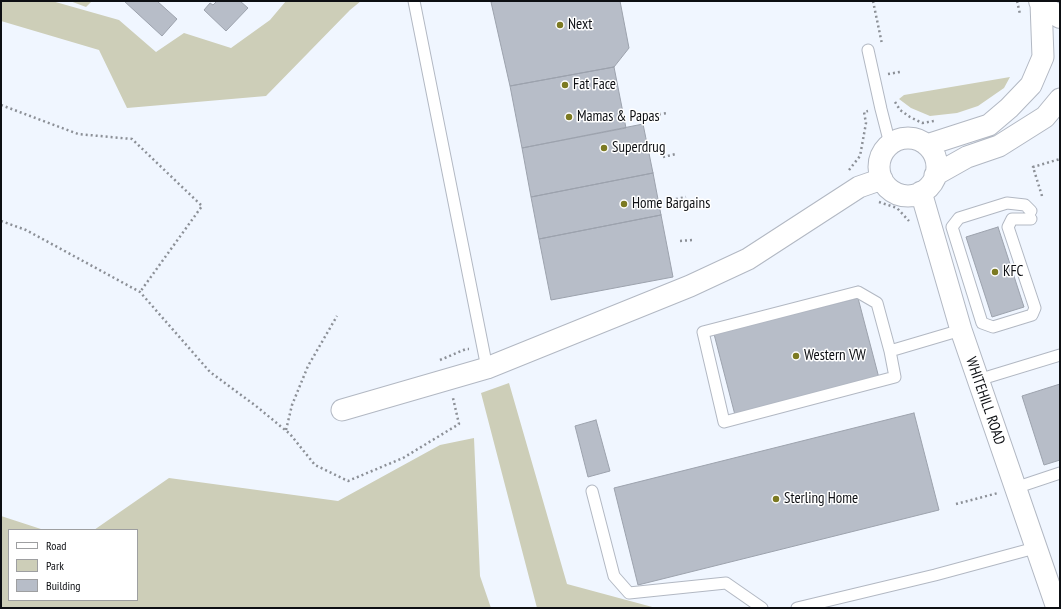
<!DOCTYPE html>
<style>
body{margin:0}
#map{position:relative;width:1061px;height:609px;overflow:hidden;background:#f0f6ff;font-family:"PT Sans Narrow",sans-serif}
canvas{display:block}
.frame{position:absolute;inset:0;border:2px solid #0d0f13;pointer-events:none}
.legend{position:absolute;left:8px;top:529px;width:130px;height:72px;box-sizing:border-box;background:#fff;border:1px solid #9e9fa1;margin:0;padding:5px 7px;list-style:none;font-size:12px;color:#0d0f13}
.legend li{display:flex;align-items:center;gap:8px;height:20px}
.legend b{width:20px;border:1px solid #9e9fa1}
</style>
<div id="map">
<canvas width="1061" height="609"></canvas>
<div class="frame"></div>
<ul class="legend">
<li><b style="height:5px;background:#fff"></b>Road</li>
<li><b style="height:11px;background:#cdceb8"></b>Park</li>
<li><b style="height:11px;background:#b7bdc8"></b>Building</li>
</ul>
</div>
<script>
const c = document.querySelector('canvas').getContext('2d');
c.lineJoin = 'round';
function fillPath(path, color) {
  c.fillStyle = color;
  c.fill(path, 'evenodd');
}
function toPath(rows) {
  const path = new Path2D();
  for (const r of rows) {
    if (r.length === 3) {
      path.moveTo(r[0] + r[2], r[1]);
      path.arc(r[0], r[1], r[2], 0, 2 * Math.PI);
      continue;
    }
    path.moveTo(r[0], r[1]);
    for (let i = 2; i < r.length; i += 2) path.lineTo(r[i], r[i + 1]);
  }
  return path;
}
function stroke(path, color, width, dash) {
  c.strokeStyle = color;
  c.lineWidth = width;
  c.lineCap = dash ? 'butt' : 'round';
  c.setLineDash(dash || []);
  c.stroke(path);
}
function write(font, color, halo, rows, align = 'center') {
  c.font = font + ' "PT Sans Narrow",sans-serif';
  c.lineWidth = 3;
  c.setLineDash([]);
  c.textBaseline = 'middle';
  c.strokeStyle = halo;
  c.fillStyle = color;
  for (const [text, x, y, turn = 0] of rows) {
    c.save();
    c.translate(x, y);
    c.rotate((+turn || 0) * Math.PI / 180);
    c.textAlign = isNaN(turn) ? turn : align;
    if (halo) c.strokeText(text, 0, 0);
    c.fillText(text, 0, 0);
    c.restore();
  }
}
fillPath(toPath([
 [1,1,52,1,119,20,156,52,184,33,231,48,270,20,286,1,361,1,350,10,266,96,127,108,99,50,1,21],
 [70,1,92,1,86,7],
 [1010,77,1004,88,978,106,957,113,930,116,911,108,899,99,904,95],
 [509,383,567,584,656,608,537,608,481,393],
 [474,438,480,576,491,608,1,608,1,516,44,530,9,530,9,600,137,600,137,530,94,530,169,478,338,501,440,445]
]), '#cdceb8');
const building = toPath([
 [124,1,157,1,177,19,162,36,124,1],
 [217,1,240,1,248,8,226,31,204,10,210,3,213,5,217,1],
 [496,1,620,1,629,48,614,67,510,86,491,2,496,1],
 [614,67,626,128,522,148,510,86,614,67],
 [643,124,653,173,531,197,522,148,643,124],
 [653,173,661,215,539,239,531,197,653,173],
 [661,215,673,277,551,300,539,239,661,215],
 [998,227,1024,307,992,317,966,237,998,227],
 [858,298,879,378,735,415,714,334,858,298],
 [1060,384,1060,460,1044,465,1022,396,1060,384],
 [914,413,939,510,638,585,614,488,914,413],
 [596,420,610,471,588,477,575,426,596,420]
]);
fillPath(building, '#b7bdc8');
stroke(building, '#9ca2ad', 1);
const service = toPath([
 [414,1,487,368],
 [868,50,881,109,890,144],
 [1031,219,1012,219,1008,227,1035,308,1032,315,993,327,982,323,952,227,959,218,1007,203,1025,205,1031,211],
 [858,292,877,303,890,351,895,377,724,422,703,332,858,292],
 [890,351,961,330],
 [978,380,1060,355],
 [1015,488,1060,473],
 [592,491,614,576,629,593,726,583,762,608],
 [797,608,935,575,1035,548]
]);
const minor = toPath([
 [908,167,29],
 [927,145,989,125,1009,108,1031,85,1043,57,1041,3],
 [935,175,967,157,999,146,1045,117,1060,99],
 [921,192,961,330,1057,608],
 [342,410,487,368,690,286,748,259,859,187,882,179]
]);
const primary = toPath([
 [1040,1,1047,9,1060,17]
]);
stroke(service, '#b2b8c3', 13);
stroke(minor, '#b2b8c3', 23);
stroke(primary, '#b2b8c3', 24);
stroke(toPath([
 [873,1,882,44],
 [1017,1,1020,14],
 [888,74,900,72],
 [895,102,900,110,910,117,922,123,934,121],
 [1,105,78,134,132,139,202,206,140,292],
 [654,115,668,113],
 [663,157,676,154],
 [849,170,860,156,866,123,864,112,868,111],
 [1042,196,1033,167,1060,159],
 [671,200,686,197],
 [879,202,897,208,909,221],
 [1,221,26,230,140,292,210,372,256,406,290,434,315,465,348,481,403,458,459,424,453,398],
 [680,241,693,240],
 [440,360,466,349,469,349],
 [286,430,292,405,308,366,337,316],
 [956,504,998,493]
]), '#8c9097', 2.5, [2, 3]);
stroke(service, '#fff', 11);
stroke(minor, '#fff', 21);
stroke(primary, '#fff', 22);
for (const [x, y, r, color] of [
 [560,25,4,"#7c7a22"],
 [565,85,4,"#7c7a22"],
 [569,117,4,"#7c7a22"],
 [604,148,4,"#7c7a22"],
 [624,204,4,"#7c7a22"],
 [995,272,4,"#7c7a22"],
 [796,356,4,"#7c7a22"],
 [776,499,4,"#7c7a22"]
]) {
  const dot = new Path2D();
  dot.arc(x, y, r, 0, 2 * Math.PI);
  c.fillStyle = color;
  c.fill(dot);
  stroke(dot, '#fff', 1.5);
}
write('15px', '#0d0f13', '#fff', [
 ["Next",568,25],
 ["Fat Face",573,85],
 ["Mamas & Papas",577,117],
 ["Superdrug",612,148],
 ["Home Bargains",632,204],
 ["KFC",1003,272],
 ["Western VW",804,356],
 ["Sterling Home",784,499]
], 'left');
write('15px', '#0d0f13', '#fff', [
 ["WHITEHILL ROAD",985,401,71]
]);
</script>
